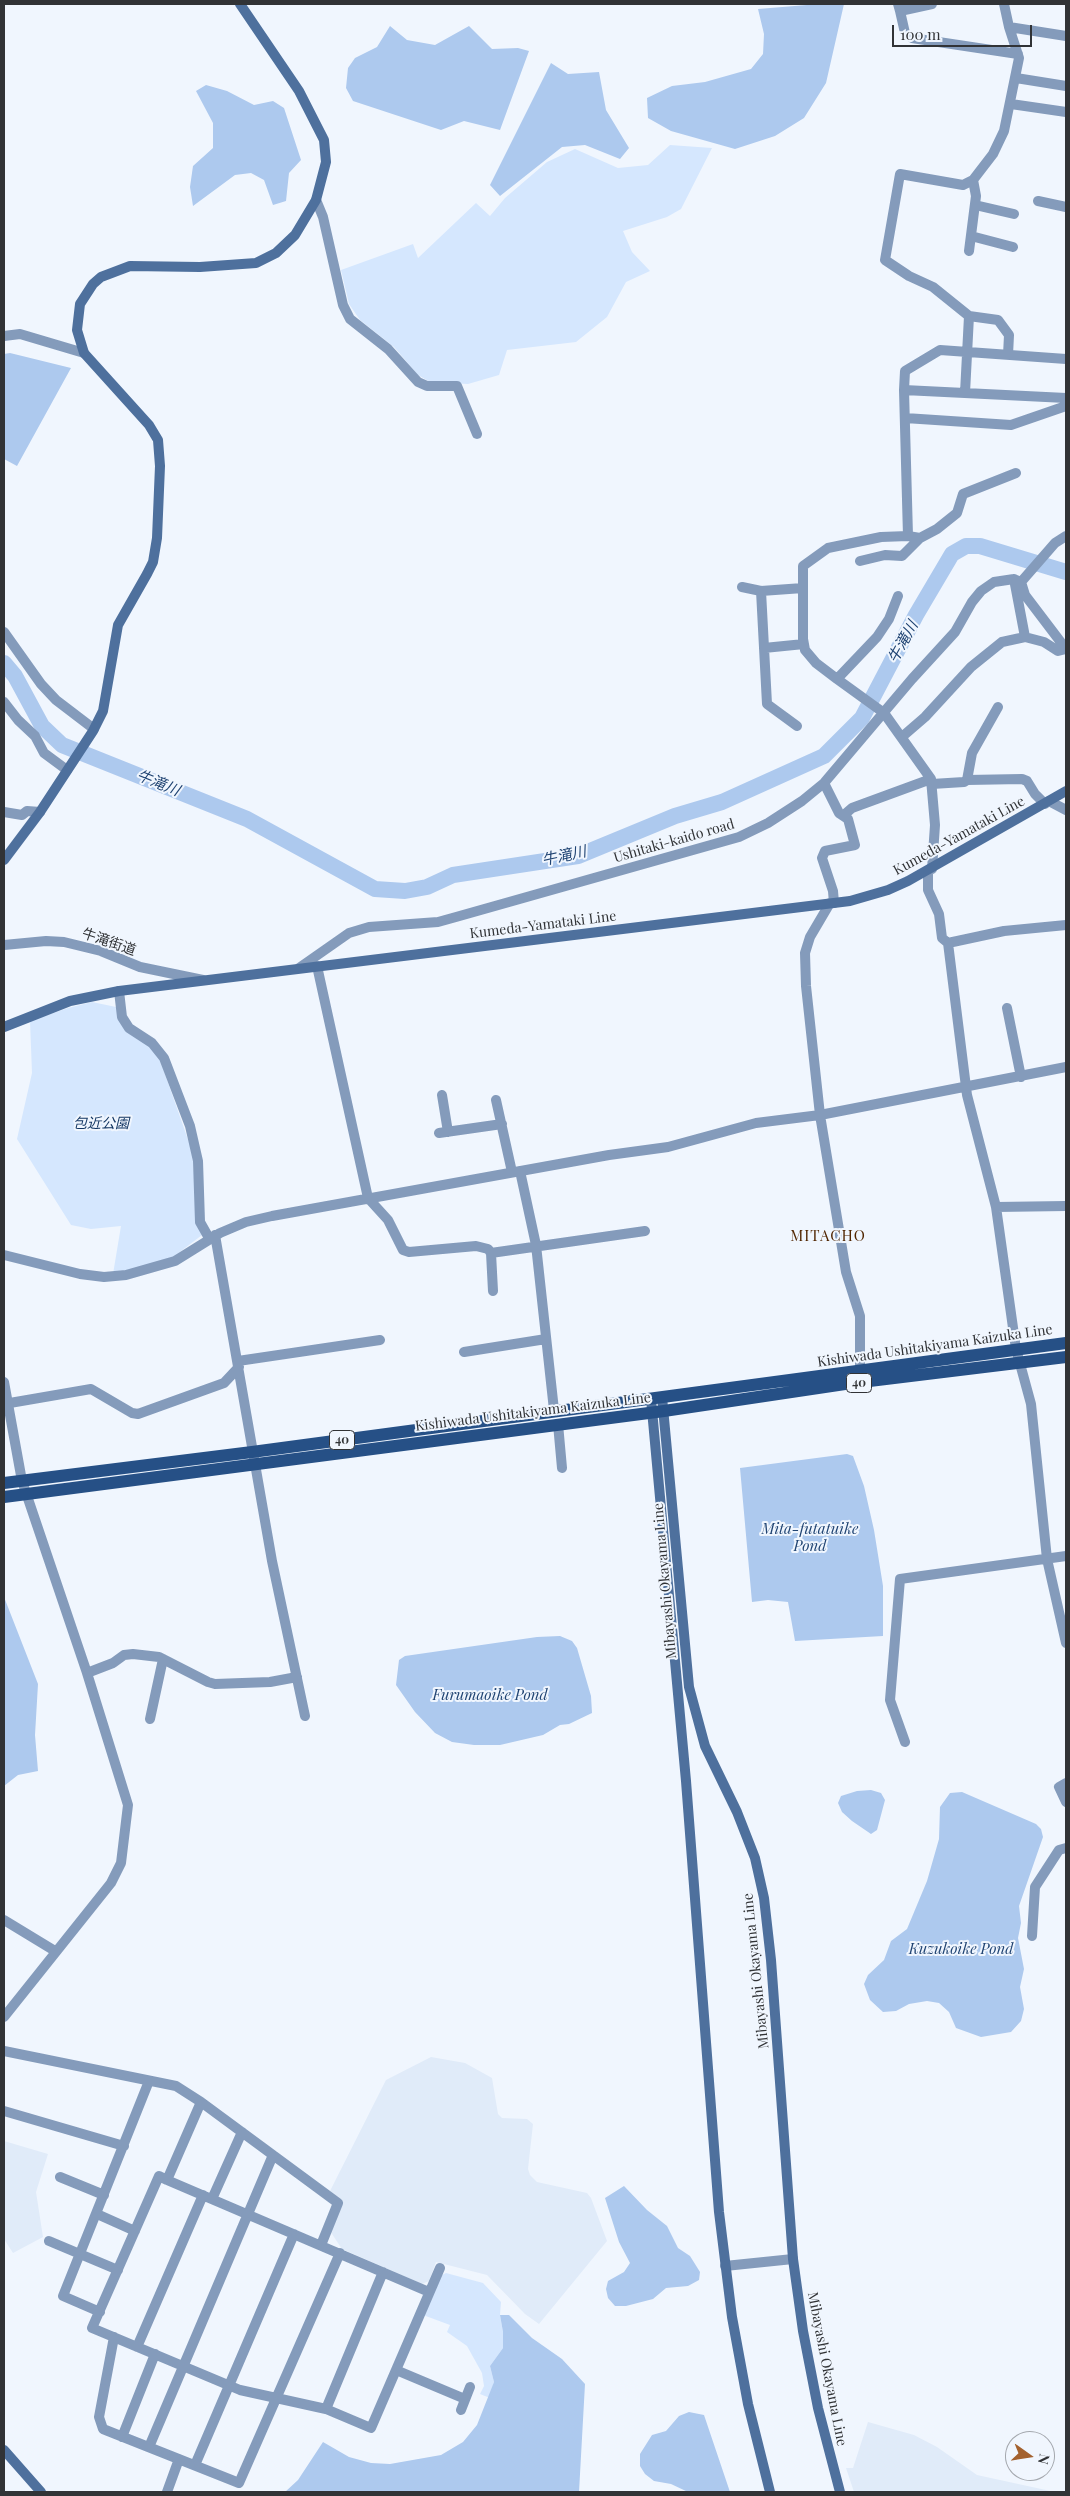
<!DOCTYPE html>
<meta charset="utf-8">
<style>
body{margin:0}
#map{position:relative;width:1070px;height:2496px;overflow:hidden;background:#f0f6fe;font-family:"Playfair Display",serif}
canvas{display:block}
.frame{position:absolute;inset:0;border:5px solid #313336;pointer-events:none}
.north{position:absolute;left:1005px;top:2431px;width:50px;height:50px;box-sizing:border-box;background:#f0f6fe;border:1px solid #a4a8ae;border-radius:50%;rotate:103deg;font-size:14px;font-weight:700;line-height:20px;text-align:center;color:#313336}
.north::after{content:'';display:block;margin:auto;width:18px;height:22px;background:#a3612e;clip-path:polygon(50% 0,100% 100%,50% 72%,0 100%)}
.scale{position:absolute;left:892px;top:25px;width:140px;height:22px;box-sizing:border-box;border:2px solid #313336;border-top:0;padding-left:6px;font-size:15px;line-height:18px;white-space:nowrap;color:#313336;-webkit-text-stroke:4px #f0f6fe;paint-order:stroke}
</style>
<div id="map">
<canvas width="1070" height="2496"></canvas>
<div class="frame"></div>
<div class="north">N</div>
<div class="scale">100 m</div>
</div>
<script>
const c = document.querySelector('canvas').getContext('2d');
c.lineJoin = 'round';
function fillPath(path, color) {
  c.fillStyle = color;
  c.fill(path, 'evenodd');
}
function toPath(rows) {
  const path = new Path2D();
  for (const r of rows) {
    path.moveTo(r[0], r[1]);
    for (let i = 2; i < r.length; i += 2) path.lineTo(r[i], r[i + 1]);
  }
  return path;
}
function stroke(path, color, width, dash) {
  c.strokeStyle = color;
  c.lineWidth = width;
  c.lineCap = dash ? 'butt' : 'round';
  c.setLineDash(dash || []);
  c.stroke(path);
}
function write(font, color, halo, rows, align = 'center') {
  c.font = font + ' "Playfair Display","Noto Sans JP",serif';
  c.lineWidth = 4;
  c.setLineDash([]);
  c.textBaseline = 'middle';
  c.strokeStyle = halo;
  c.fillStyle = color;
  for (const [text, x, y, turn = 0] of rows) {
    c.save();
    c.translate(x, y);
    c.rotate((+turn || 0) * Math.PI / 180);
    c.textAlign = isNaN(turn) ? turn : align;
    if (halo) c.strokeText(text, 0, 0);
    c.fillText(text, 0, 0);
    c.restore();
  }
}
fillPath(toPath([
 [431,2057,465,2063,492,2078,498,2114,502,2118,527,2119,533,2124,528,2169,530,2175,537,2182,587,2193,591,2198,607,2241,539,2324,525,2314,487,2275,436,2262,429,2281,422,2284,342,2249,330,2231,343,2201,330,2191,386,2080],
 [4,2141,48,2154,36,2192,43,2237,13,2253,4,2239],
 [868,2422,914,2435,937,2447,977,2475,1055,2492,854,2492,846,2468,853,2468]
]), '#e0ebf9');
fillPath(toPath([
 [670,145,712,148,681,209,667,217,623,231,632,252,650,271,626,282,607,317,576,342,507,350,499,375,468,384,430,382,418,375,394,347,360,320,349,304,341,270,413,244,418,258,476,203,490,216,505,198,547,162,575,149,618,168,648,165],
 [92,1002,116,1007,159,1057,192,1151,196,1195,195,1212,202,1235,172,1258,113,1274,121,1226,91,1229,71,1225,17,1139,32,1073,30,1021,68,1008],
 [446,2273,483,2283,501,2302,500,2315,503,2332,503,2348,490,2366,494,2382,490,2398,480,2394,484,2386,482,2373,467,2346,447,2332,450,2325,423,2315,440,2276]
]), '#d5e7fe');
fillPath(toPath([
 [819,4,844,4,826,83,804,118,775,136,735,149,671,131,648,118,647,98,672,86,705,82,751,69,763,54,764,34,758,9],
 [390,26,407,40,435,45,469,26,492,49,518,48,529,51,500,130,464,121,441,130,353,101,346,88,348,68,355,58,377,47],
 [551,63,568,74,599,72,606,110,629,148,620,159,585,145,562,147,500,196,490,185],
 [206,85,227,91,254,105,273,101,284,108,301,160,289,173,286,201,273,205,264,180,251,173,235,175,193,206,190,187,193,166,213,148,213,123,196,91],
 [10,353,71,368,17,466,4,459,4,354],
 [847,1454,853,1456,864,1486,874,1530,883,1586,883,1636,795,1641,788,1602,768,1600,752,1602,740,1468],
 [4,1597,38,1684,35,1735,38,1771,18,1775,4,1786],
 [560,1636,572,1641,577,1648,591,1696,592,1713,569,1724,560,1725,543,1735,500,1745,474,1745,452,1742,435,1733,415,1712,396,1685,399,1660,405,1656,537,1637],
 [871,1790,881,1793,885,1800,877,1830,871,1834,852,1821,842,1812,838,1803,841,1796,857,1791],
 [962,1792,1036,1824,1041,1829,1043,1837,1019,1906,1021,1923,1018,1938,1024,1969,1020,1987,1024,2009,1021,2021,1011,2032,981,2037,956,2028,949,2012,939,2003,927,2001,909,2004,896,2011,883,2012,870,2000,864,1984,868,1975,884,1960,891,1941,907,1929,927,1881,939,1839,940,1807,950,1793],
 [624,2186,647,2210,667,2226,678,2248,690,2256,700,2272,699,2280,688,2286,666,2288,653,2299,626,2306,615,2306,608,2298,606,2289,608,2281,624,2272,630,2263,619,2242,605,2198],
 [500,2315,509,2315,532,2338,562,2359,585,2384,579,2492,285,2492,298,2480,323,2442,349,2457,371,2463,390,2464,441,2455,463,2442,477,2425,494,2382,490,2366,503,2348,503,2332],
 [689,2412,704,2415,730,2492,688,2492,671,2484,654,2481,645,2474,640,2466,640,2454,652,2435,666,2431,679,2416]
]), '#adc9ee');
stroke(toPath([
 [4,663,15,676,42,726,62,745,247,819,375,889,405,891,427,887,453,875,578,856,675,816,722,802,824,756,862,718,916,615,952,554,966,546,980,546,1066,572]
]), '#adc9ee', 16);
stroke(toPath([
 [898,4,900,11,932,4],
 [1004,4,1009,27,1066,36],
 [900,11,905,33,912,38,1018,54],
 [1016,78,1066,86],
 [1011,104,1066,112],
 [316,200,323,217,343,305,350,319,388,349,418,382,427,386,457,386,477,434],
 [1038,201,1066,207],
 [975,205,1014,214],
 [971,236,1013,247],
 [969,251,976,196,973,180],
 [969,316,998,320,1009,335,1008,355],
 [4,336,20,334,84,353],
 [904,390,905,371,940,350,1066,359],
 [965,393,969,316,933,287,909,276,885,260,900,174,963,185,973,180,993,154,1004,131,1019,58,1009,27],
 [905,418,1011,425,1066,406],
 [908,536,904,390,1066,398],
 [860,561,885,555,902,556,920,538],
 [1014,579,1025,637],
 [1021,582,1025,595,1066,649],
 [742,587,761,591,803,588],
 [761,591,767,704,797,726],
 [4,632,41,684,56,700,94,729],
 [764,648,804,644],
 [837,679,877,637,889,619,898,596],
 [4,702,18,720,35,736,44,753,67,770],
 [903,736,925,717,971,667,1002,642,1025,637,1044,642,1058,651,1066,649],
 [967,780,1022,779,1027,781,1035,794,1045,804],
 [824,783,839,813,848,819,855,845,825,851,822,858,833,891,834,903],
 [932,784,964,782,967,780,972,753,998,707],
 [1049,801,1066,810],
 [4,812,22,815,27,811,40,812],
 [844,815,852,808,931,779],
 [932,869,935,825,931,779,884,713,837,679,816,663,805,650,803,639,803,566,828,548,881,537,908,536,920,538,937,529,957,513,963,494,1016,473],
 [928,871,928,890,939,914,942,938,948,943,967,1095,996,1207,1016,1349,1031,1404,1047,1559,1066,1643],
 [830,903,810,937,805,953,806,986,820,1115,846,1272,860,1316,860,1372],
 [948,943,1004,931,1066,925],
 [4,945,46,941,64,942,101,951,140,967,203,980],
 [317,966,368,1198,388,1220,403,1250,409,1252,476,1246,488,1249,491,1253,493,1291],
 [299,968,349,933,369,927,438,922,456,917,739,837,768,823,802,801,824,783,912,679,955,632,972,602,981,591,994,582,1014,579,1021,582,1055,543,1066,536],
 [119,991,122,1017,129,1028,152,1043,164,1058,190,1126,198,1161,200,1222,209,1238],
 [1007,1008,1021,1077],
 [442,1095,448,1132],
 [496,1100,512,1172],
 [439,1133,502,1124],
 [520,1171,536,1245,554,1410],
 [996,1207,1066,1206],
 [215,1235,272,1561,305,1716],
 [491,1253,645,1231],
 [4,1255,80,1274,104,1277,126,1275,175,1261,220,1233,246,1222,272,1216,609,1155,668,1147,756,1123,820,1115,1066,1067],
 [464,1352,546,1339],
 [238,1361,380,1340],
 [4,1382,22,1481,87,1673,128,1805,121,1863,111,1883,4,2017],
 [4,1404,91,1389,132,1413,138,1414,224,1383,239,1367],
 [558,1424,562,1468],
 [87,1673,113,1663,124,1655,133,1654,159,1657,208,1682,215,1684,270,1682,297,1677],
 [150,1719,163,1659],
 [905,1742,890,1700,900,1579,1066,1556],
 [1066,1783,1059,1787,1066,1802],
 [4,1920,55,1951],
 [1032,1936,1035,1887,1059,1850,1066,1848],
 [4,2051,176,2086,201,2102,338,2203,321,2245],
 [201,2102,167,2180,159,2176,92,2328,240,2390,326,2409,371,2428,440,2268],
 [4,2111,124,2146],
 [60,2177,104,2195],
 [167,2180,429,2292],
 [212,2199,242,2132],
 [97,2214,135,2231],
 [49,2241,118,2270],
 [725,2266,793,2259],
 [100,2312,63,2296,149,2081],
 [114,2337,99,2417,103,2429,239,2483,340,2253],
 [137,2347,203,2195],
 [396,2370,465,2399],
 [326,2409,383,2272],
 [461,2410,470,2387],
 [122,2437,155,2354],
 [149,2447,273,2155],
 [195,2465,294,2234],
 [167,2492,179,2459]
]), '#849bbb', 10);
stroke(toPath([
 [4,860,40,812,93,731,103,711,118,625,147,574,153,562,157,538,160,466,158,440,149,425,84,353,77,330,80,304,93,284,101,277,130,266,200,267,256,263,276,253,295,235,316,200,326,162,324,140,299,91,240,4],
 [4,1027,70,1001,119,991,850,901,888,890,908,881,1066,791],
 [662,1397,689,1687,705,1746,737,1812,755,1858,764,1898,771,1960,793,2259,803,2331,818,2408,840,2492],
 [651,1399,686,1781,719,2212,732,2317,748,2404,770,2492],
 [4,2450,41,2492]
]), '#4e709d', 10);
stroke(toPath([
 [4,1483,252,1452,1066,1343],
 [4,1497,664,1411,845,1384,1066,1357]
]), '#265086', 12);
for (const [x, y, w] of [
 [859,1383,25],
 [342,1440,25]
]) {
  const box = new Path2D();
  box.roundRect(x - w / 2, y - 9.5, w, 19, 4);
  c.fillStyle = '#f0f6fe';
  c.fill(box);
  stroke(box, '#313336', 1);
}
write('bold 12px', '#313336', null, [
 ["40",859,1383],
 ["40",342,1440]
]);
write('14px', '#313336', '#f0f6fe', [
 ["Kumeda-Yamataki Line",959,836,-29],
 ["Ushitaki-kaido road",674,841,-16],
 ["Kumeda-Yamataki Line",543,925,-7],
 ["牛滝街道",109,942,19],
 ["Kishiwada Ushitakiyama Kaizuka Line",935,1346,-8],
 ["Kishiwada Ushitakiyama Kaizuka Line",533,1412,-7],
 ["Mibayashi Okayama Line",665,1581,-95],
 ["Mibayashi Okayama Line",756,1971,-96],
 ["Mibayashi Okayama Line",827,2369,79]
]);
write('italic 14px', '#123663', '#f0f6fe', [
 ["包近公園",101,1124]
]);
write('italic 15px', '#1f4372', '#f0f6fe', [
 ["牛滝川",903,642,-61],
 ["牛滝川",158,783,22],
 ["牛滝川",564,856,-12],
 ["Mita-futatuike",810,1529],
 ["Pond",810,1546],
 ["Furumaoike Pond",490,1695],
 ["Kuzukoike Pond",961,1949]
]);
c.letterSpacing = '1px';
write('15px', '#502500', '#f0f6fe', [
 ["MITACHO",828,1236]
]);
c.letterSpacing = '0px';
</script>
